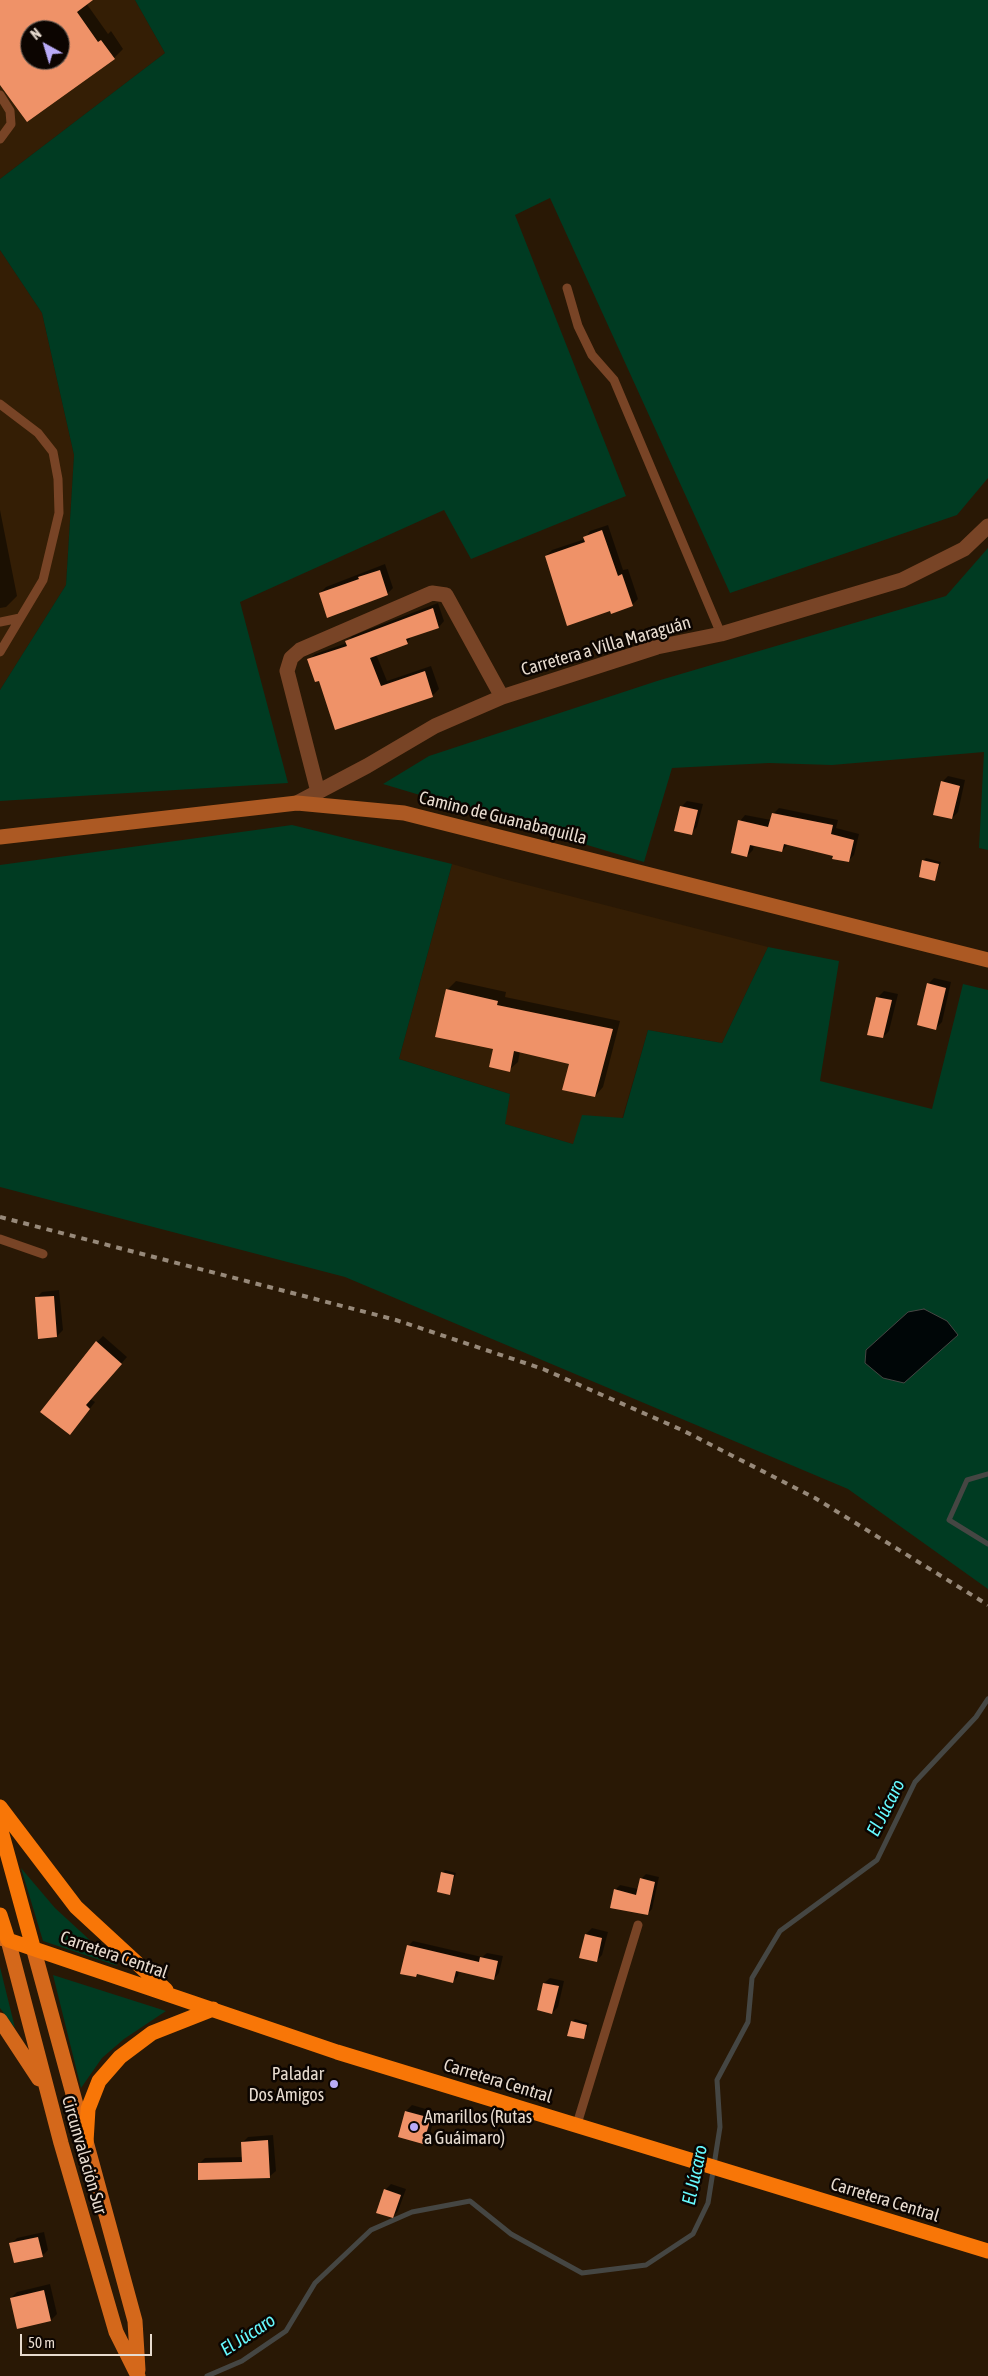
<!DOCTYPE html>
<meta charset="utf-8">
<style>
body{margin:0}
#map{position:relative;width:988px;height:2376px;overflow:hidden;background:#291805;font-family:"Asap Condensed",sans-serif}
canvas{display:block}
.north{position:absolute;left:20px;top:20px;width:50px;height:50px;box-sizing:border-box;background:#0c0501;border:1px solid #645b53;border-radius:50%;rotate:321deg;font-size:14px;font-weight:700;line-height:20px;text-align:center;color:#e7dbcf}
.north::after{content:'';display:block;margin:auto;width:18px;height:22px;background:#b9abf7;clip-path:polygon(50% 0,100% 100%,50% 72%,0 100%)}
.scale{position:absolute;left:20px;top:2334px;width:132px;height:22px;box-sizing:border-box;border:2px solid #e7dbcf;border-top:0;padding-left:6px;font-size:15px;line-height:18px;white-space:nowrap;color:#e7dbcf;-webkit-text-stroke:4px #0c0501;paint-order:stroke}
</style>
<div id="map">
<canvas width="988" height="2376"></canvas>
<div class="north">N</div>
<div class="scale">50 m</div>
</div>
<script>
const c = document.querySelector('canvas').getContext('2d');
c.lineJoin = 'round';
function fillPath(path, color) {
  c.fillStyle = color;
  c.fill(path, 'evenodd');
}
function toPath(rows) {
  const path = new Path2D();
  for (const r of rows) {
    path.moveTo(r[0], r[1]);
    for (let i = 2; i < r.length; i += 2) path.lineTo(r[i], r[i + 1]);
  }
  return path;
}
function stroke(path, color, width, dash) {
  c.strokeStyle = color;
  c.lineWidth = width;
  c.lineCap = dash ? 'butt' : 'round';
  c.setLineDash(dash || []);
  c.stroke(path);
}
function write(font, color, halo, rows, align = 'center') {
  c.font = font + ' "Asap Condensed",sans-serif';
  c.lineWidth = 5;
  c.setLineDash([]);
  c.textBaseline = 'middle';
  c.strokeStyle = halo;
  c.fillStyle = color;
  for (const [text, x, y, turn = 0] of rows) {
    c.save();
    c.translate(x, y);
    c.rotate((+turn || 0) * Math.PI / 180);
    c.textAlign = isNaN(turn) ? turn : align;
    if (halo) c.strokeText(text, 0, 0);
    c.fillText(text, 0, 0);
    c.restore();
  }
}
fillPath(toPath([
 [0,0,135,0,165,53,0,179],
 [30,30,60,30,60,60,30,60],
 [0,250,42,313,74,455,66,585,0,690],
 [452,864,504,879,768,947,722,1043,648,1030,622,1119,573,1144,504,1124,510,1094,399,1059]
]), '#341e05');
fillPath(toPath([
 [135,0,988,0,988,478,957,515,730,593,550,198,515,215,626,496,471,559,444,510,240,602,288,783,0,801,0,690,66,585,74,455,42,313,0,250,0,179,165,53],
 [988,548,988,850,979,848,984,752,832,765,769,763,672,768,644,862,383,784,429,756,657,681,946,596],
 [292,825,452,864,399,1059,510,1094,505,1124,573,1144,582,1115,623,1118,648,1030,722,1043,768,947,839,961,820,1081,932,1109,963,984,988,990,988,1589,848,1489,345,1277,0,1187,0,865],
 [21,1868,55,1908,118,1966,43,1941],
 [0,1967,15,2028,0,2008],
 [53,1975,166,2011,124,2039,102,2058,81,2088]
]), '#003b22');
const water = toPath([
 [924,1309,947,1321,958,1335,904,1383,883,1378,865,1363,866,1350,908,1312,924,1309]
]);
fillPath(water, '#000607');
stroke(water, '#454643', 1);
fillPath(toPath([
 [0,0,89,0,86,3,108,34,111,31,123,49,114,58,0,82],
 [30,30,60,30,60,60,30,60],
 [0,510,17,596,6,607,0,608],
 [608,525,623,570,628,569,638,599,632,605,610,610,546,556,552,550,585,539,590,531],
 [385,564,393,588,387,594,320,593,326,587],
 [438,603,444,621,439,627,412,635,407,643,376,654,387,681,431,666,439,689,433,695,336,728,319,680,309,660,315,654,347,643,352,636],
 [948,776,965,780,958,812,952,818,942,782],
 [687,801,703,804,697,827,691,833,681,807],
 [779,808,838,820,836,828,859,834,854,855,848,861,834,855,788,844,782,851,754,844,753,850,747,856,740,821,745,815,771,820,773,814],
 [926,858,941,862,935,879,923,861],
 [934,978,951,982,942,1022,936,1028,928,984],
 [456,981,506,992,505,997,620,1021,603,1087,595,1096,570,1063,520,1051,518,1062,509,1070,494,1048,447,990],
 [884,991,898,994,889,1031,883,1037,869,1034,878,997],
 [59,1290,63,1330,57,1336,36,1298,42,1292],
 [103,1336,127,1357,90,1399,95,1402,70,1434,97,1342],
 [445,1870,456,1873,449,1894,442,1873],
 [646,1874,659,1877,652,1909,647,1914,615,1890,620,1885,638,1889,641,1879],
 [592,1928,608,1932,602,1955,596,1961,586,1934],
 [413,1941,482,1957,487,1953,503,1956,499,1973,494,1979,459,1970,458,1976,453,1981,419,1973,416,1976,408,1946],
 [550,1978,564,1981,558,2007,552,2013,544,1983],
 [575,2019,589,2023,584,2038,572,2022],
 [412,2105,436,2112,429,2137,423,2142,406,2111],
 [273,2135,276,2171,270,2176,199,2164,205,2158,243,2157,242,2143,248,2137],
 [391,2184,406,2189,398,2211,393,2217,385,2190],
 [44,2232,48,2250,42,2256,11,2244,17,2238],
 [50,2284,57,2314,51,2320,18,2327,11,2298,17,2292]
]), '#0007');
stroke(toPath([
 [988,1474,967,1480,949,1520,988,1544],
 [207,2376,242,2361,286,2331,315,2283,371,2230,412,2212,470,2201,511,2234,582,2273,646,2265,693,2234,708,2203,720,2127,717,2080,748,2022,752,1978,780,1931,877,1860,915,1782,976,1717,988,1699]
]), '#454643', 5);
fillPath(toPath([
 [0,0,93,0,77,12,98,42,101,40,115,59,27,122,0,85],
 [30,30,60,30,60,60,30,60],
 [602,530,618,576,622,574,633,606,611,614,610,611,567,626,545,556,585,542,583,537],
 [380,570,388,595,327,618,319,593,359,579,358,577],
 [433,608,439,628,406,639,408,644,370,658,381,686,425,671,433,697,335,730,319,681,315,682,307,659,347,646,345,641],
 [941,781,960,786,952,819,933,815],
 [680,806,698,810,692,835,674,831],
 [772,813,833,825,831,834,854,840,849,862,832,859,833,856,784,844,782,852,750,845,747,857,731,853,738,820,768,827],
 [922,860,939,864,935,881,919,877],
 [927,983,946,988,936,1030,917,1025],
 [446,989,498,1001,497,1005,613,1029,595,1097,562,1090,569,1064,514,1051,510,1072,489,1067,493,1049,435,1037],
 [876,997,892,1000,883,1038,867,1035],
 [54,1296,57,1337,38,1339,35,1297],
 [96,1341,122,1364,86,1405,90,1409,70,1435,40,1412],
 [441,1872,454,1875,450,1895,437,1892],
 [640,1878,655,1882,648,1915,610,1908,614,1889,636,1895],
 [585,1934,602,1938,597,1962,579,1958],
 [407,1945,479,1962,480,1957,498,1961,494,1980,456,1971,453,1983,417,1974,416,1977,400,1974],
 [543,1983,559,1986,552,2014,537,2010],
 [571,2021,587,2025,584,2039,567,2036],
 [405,2111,431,2118,423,2144,398,2137],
 [268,2140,270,2178,198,2180,198,2163,242,2162,241,2142],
 [384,2189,401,2195,393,2218,376,2213],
 [38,2237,43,2257,14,2263,9,2243],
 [44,2290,51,2321,17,2329,10,2298]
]), '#ef9268');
stroke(toPath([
 [0,95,10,111,11,124,0,139],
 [567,288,578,326,592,355,614,380,721,634],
 [0,404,38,433,53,452,58,479,59,513,43,580,0,652],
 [0,622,20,618],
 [0,1239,43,1254],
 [577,2124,638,1925]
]), '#784426', 9);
stroke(toPath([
 [318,792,287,671,291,658,300,650,432,593,446,595,502,697],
 [297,803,367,766,435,726,502,697,657,647,721,634,902,580,964,549,988,526]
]), '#784426', 15);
stroke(toPath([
 [0,837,297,803,404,813,988,960]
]), '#ac5923', 15);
stroke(toPath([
 [0,1938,8,1940,61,2143,116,2332,138,2376],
 [33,1947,135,2321,138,2370],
 [0,2020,39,2079]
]), '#d4681b', 15);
stroke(toPath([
 [0,1807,76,1907,166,1990],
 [0,1827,33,1947],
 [0,1915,8,1940,337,2052,988,2251],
 [86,2142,88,2109,99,2081,120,2057,152,2033,213,2009]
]), '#f87607', 15);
stroke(toPath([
 [0,1217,396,1320,543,1369,682,1430,815,1498,988,1605]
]), '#97897a', 4, [6, 6]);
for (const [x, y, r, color] of [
 [334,2084,5,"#b9abf7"],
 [414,2127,5,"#b9abf7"]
]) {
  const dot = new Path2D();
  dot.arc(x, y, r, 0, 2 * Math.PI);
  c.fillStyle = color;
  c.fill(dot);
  stroke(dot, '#0c0501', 2);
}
write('18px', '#e7dbcf', '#0c0501', [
 ["Carretera a Villa Maraguán",606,646,-16],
 ["Camino de Guanabaquilla",503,818,14],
 ["Carretera Central",114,1955,19],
 ["Carretera Central",498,2081,17],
 ["Circunvalación Sur",84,2155,74],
 ["Carretera Central",885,2200,17]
]);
write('18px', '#e7dbcf', '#0c0501', [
 ["Paladar",324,2074],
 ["Dos Amigos",324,2095],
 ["Amarillos (Rutas",424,2117,"left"],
 ["a Guáimaro)",424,2138,"left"]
], 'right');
write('italic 19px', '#66f9fe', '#0c0501', [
 ["El Júcaro",886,1808,-63],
 ["El Júcaro",695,2175,-78],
 ["El Júcaro",248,2335,-33]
]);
</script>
